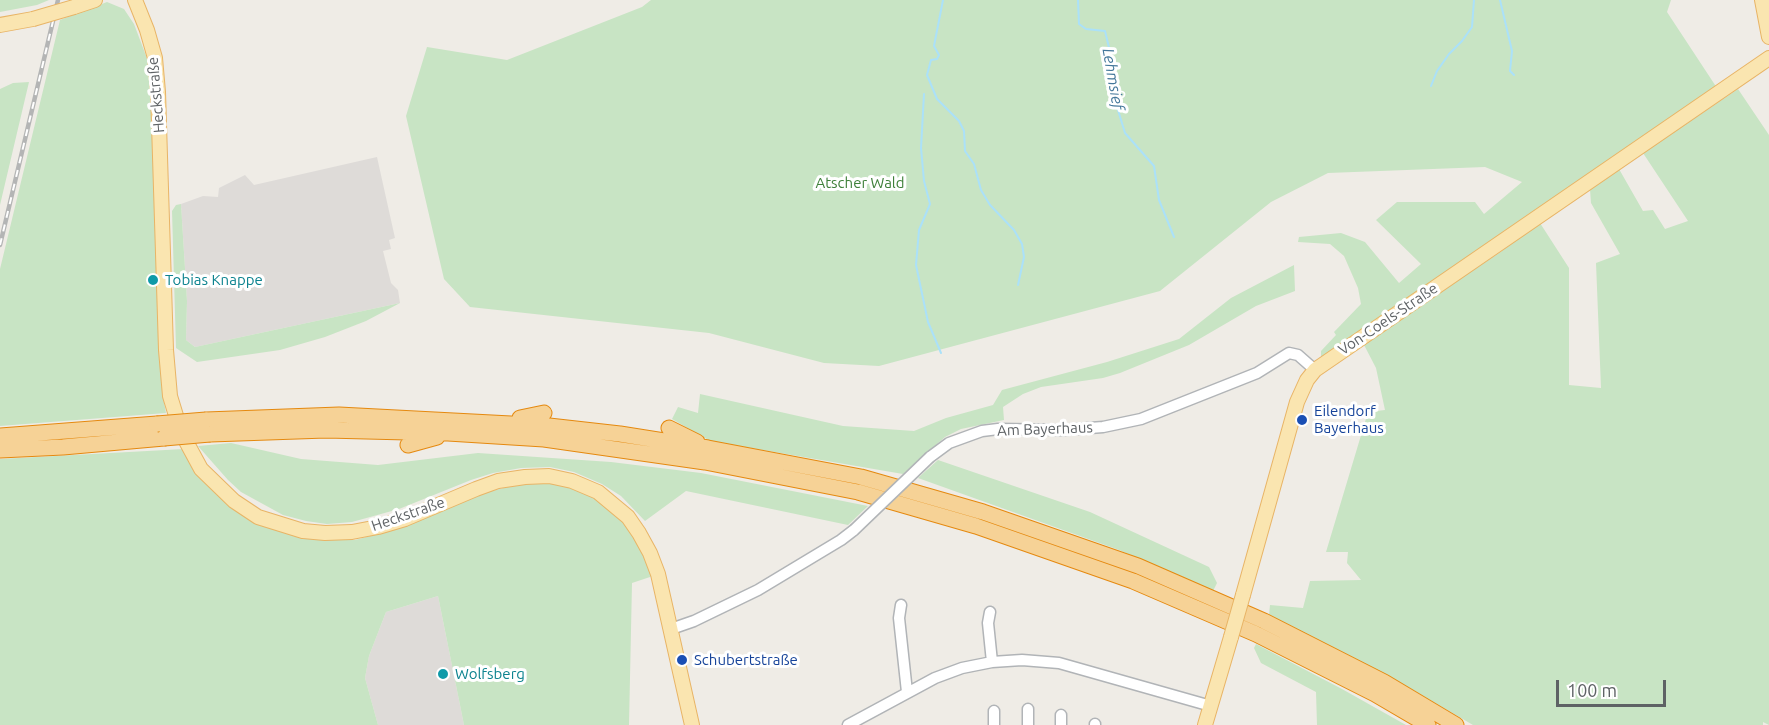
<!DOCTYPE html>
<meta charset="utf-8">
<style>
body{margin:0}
#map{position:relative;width:1769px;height:725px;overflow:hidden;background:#efece6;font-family:Ubuntu,sans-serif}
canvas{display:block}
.scale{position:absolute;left:1556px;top:680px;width:110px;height:27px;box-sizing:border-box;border:3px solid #5e6265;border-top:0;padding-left:8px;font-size:18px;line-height:21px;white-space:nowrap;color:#5e6265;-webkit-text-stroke:4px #fff;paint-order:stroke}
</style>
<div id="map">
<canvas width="1769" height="725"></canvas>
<div class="scale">100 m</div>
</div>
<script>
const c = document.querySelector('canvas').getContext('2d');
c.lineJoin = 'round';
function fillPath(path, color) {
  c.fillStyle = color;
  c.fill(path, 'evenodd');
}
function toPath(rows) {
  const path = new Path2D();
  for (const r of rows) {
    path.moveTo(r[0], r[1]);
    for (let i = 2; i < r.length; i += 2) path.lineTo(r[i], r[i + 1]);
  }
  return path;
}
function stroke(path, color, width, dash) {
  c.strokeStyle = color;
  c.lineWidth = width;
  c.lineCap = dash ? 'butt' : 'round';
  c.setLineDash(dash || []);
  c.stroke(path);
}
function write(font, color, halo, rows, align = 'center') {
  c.font = font + ' Ubuntu,sans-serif';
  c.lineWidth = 6;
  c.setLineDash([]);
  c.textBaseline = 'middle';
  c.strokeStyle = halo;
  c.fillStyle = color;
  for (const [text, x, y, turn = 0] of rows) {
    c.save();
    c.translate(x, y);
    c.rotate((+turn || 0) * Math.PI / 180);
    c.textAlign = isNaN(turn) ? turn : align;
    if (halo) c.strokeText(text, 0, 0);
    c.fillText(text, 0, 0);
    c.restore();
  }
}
fillPath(toPath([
 [377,157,395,238,389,240,391,249,383,251,391,283,398,290,400,303,195,347,186,340,187,301,181,204,203,196,218,197,219,188,245,175,254,185],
 [438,596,464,725,378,725,365,678,369,656,386,612]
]), '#dedbd8');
fillPath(toPath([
 [0,0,49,0,37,5,0,12],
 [651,0,1671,0,1667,12,1717,88,1321,358,1321,351,1336,335,1334,332,1361,304,1358,288,1344,256,1330,244,1298,242,1299,237,1341,233,1365,242,1399,283,1421,264,1376,220,1397,202,1475,202,1484,214,1522,182,1485,167,1328,173,1271,202,1160,291,879,366,824,363,709,333,470,307,444,279,406,116,427,47,507,60,642,7],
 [107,2,124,9,134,24,148,61,153,119,163,396,166,413,0,426,0,269,60,20],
 [29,82,0,205,0,89,13,83],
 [1738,89,1769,135,1769,725,1763,722,1763,725,1473,725,1389,676,1269,615,1270,605,1303,608,1310,581,1361,580,1347,563,1348,552,1326,552,1368,412,1385,410,1376,368,1363,343,1499,253,1540,223,1569,268,1569,385,1601,388,1596,263,1620,254,1591,203,1590,189,1619,169,1643,211,1653,210,1665,229,1688,221,1643,153],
 [181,204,187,301,186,340,195,347,400,303,366,321,325,337,280,350,197,362,176,348,172,211,176,205],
 [1294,265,1295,291,1256,306,1189,345,1120,373,1103,378,1041,387,1023,394,1003,407,1004,420,961,429,945,437,903,474,710,441,672,419,678,407,698,413,700,394,843,426,914,431,946,418,993,405,1002,390,1107,362,1179,339,1231,298],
 [231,443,301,459,378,465,478,453,611,462,701,473,868,506,848,525,686,491,645,521,621,496,602,484,574,472,550,467,521,468,493,473,471,480,399,509,352,522,327,524,306,521,283,515,241,492,228,480,198,446],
 [184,449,256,522,303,538,355,540,382,533,480,494,527,482,550,483,572,487,594,496,624,520,646,555,653,576,632,583,629,725,464,725,438,596,386,612,369,656,365,678,378,725,0,725,0,459],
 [938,460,1090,512,1209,567,1217,583,1213,591,1119,550,918,478],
 [1256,644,1342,689,1406,725,1317,725,1316,692,1261,663,1254,648]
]), '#c8e4c4');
stroke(toPath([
 [943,0,934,46,939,55,937,59,931,60,927,75,937,99,959,121,964,131,965,151,974,164,981,190,990,205,1014,230,1022,244,1024,257,1018,285],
 [1078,0,1079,24,1086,29,1105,31,1111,56,1114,97,1125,133,1154,166,1159,200,1174,237],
 [1500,0,1512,51,1510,71,1514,75],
 [1431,86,1437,71,1449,54,1462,41,1472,27,1474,0],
 [924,94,921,148,924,181,930,204,919,230,916,265,928,322,941,353]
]), '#abe1f9', 2);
const minor = toPath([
 [930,457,949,443,982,431,998,429,1063,430,1103,427,1141,419,1257,373,1289,353,1298,355,1315,370],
 [901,605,899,618,907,692],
 [990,612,988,623,992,662],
 [671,629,694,621,758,590,841,540,854,530],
 [1028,709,1028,725],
 [1061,715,1061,725],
 [848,725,935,678,962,668,992,662,1022,660,1059,663,1211,706],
 [994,725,994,711],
 [1095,725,1095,724]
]);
const major = toPath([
 [135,0,147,30,155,58,158,92,166,350,170,396,181,432,201,469,234,501,258,517,303,531,325,533,352,532,378,527,405,519,476,489,498,481,525,477,549,476,572,481,598,492,628,517,639,533,650,553,658,574,692,725],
 [1762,0,1769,37],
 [74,7,95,0],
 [0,25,33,19],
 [1243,595,1297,402,1307,380,1315,370,1769,58],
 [1205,725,1231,637]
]);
const highway = toPath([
 [520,418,544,413],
 [206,420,339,415,549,426,620,434,708,448,861,477,983,512,1138,566,1264,621,1384,682,1456,725],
 [669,428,697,442],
 [210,434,326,430,448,433,544,439,705,462,858,492,976,526,1133,581,1256,634,1375,694,1428,725],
 [0,436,157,424],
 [408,445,437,437],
 [0,450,63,447,164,438]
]);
stroke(minor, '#b1b4b7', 13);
stroke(major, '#e8b466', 16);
stroke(highway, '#e5890f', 17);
stroke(minor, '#fff', 10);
stroke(major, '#fae5b0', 14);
stroke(highway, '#f6d296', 15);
const rail = toPath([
 [0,245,58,0]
]);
stroke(rail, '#b4b5b5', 4.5);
stroke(rail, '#fff', 2, [7]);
const minorBridge = toPath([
 [854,530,930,457]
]);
const majorBridge = toPath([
 [33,19,74,7],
 [1231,637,1243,595]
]);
const highwayBridge = toPath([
 [157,424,206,420],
 [164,438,210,434]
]);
stroke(minorBridge, '#b1b4b7', 13, []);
stroke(majorBridge, '#e8b466', 16, []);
stroke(highwayBridge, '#e5890f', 17, []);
stroke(minorBridge, '#fff', 10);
stroke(majorBridge, '#fae5b0', 14);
stroke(highwayBridge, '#f6d296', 15);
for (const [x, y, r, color] of [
 [153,280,6,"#0f9aa8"],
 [1302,420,6,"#1a4fb4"],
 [682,660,6,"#1a4fb4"],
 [443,674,6,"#0f9aa8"]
]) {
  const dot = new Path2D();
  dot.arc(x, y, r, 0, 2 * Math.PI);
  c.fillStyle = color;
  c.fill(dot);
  stroke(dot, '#fff', 2);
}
write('15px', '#5e6265', '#fff', [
 ["Heckstraße",156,95,-95],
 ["Von-Coels-Straße",1388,319,-34],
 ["Am Bayerhaus",1045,429,-2],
 ["Heckstraße",408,514,-19]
]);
write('15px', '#3f803a', '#fff', [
 ["Atscher Wald",860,183]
]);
write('15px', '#0d838f', '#fff', [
 ["Tobias Knappe",165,280],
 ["Wolfsberg",455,674]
], 'left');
write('15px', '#164399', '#fff', [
 ["Eilendorf",1314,411],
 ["Bayerhaus",1314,428],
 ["Schubertstraße",694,660]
], 'left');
write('italic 16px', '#43779a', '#fff', [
 ["Lehmsief",1113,79,80]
]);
</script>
